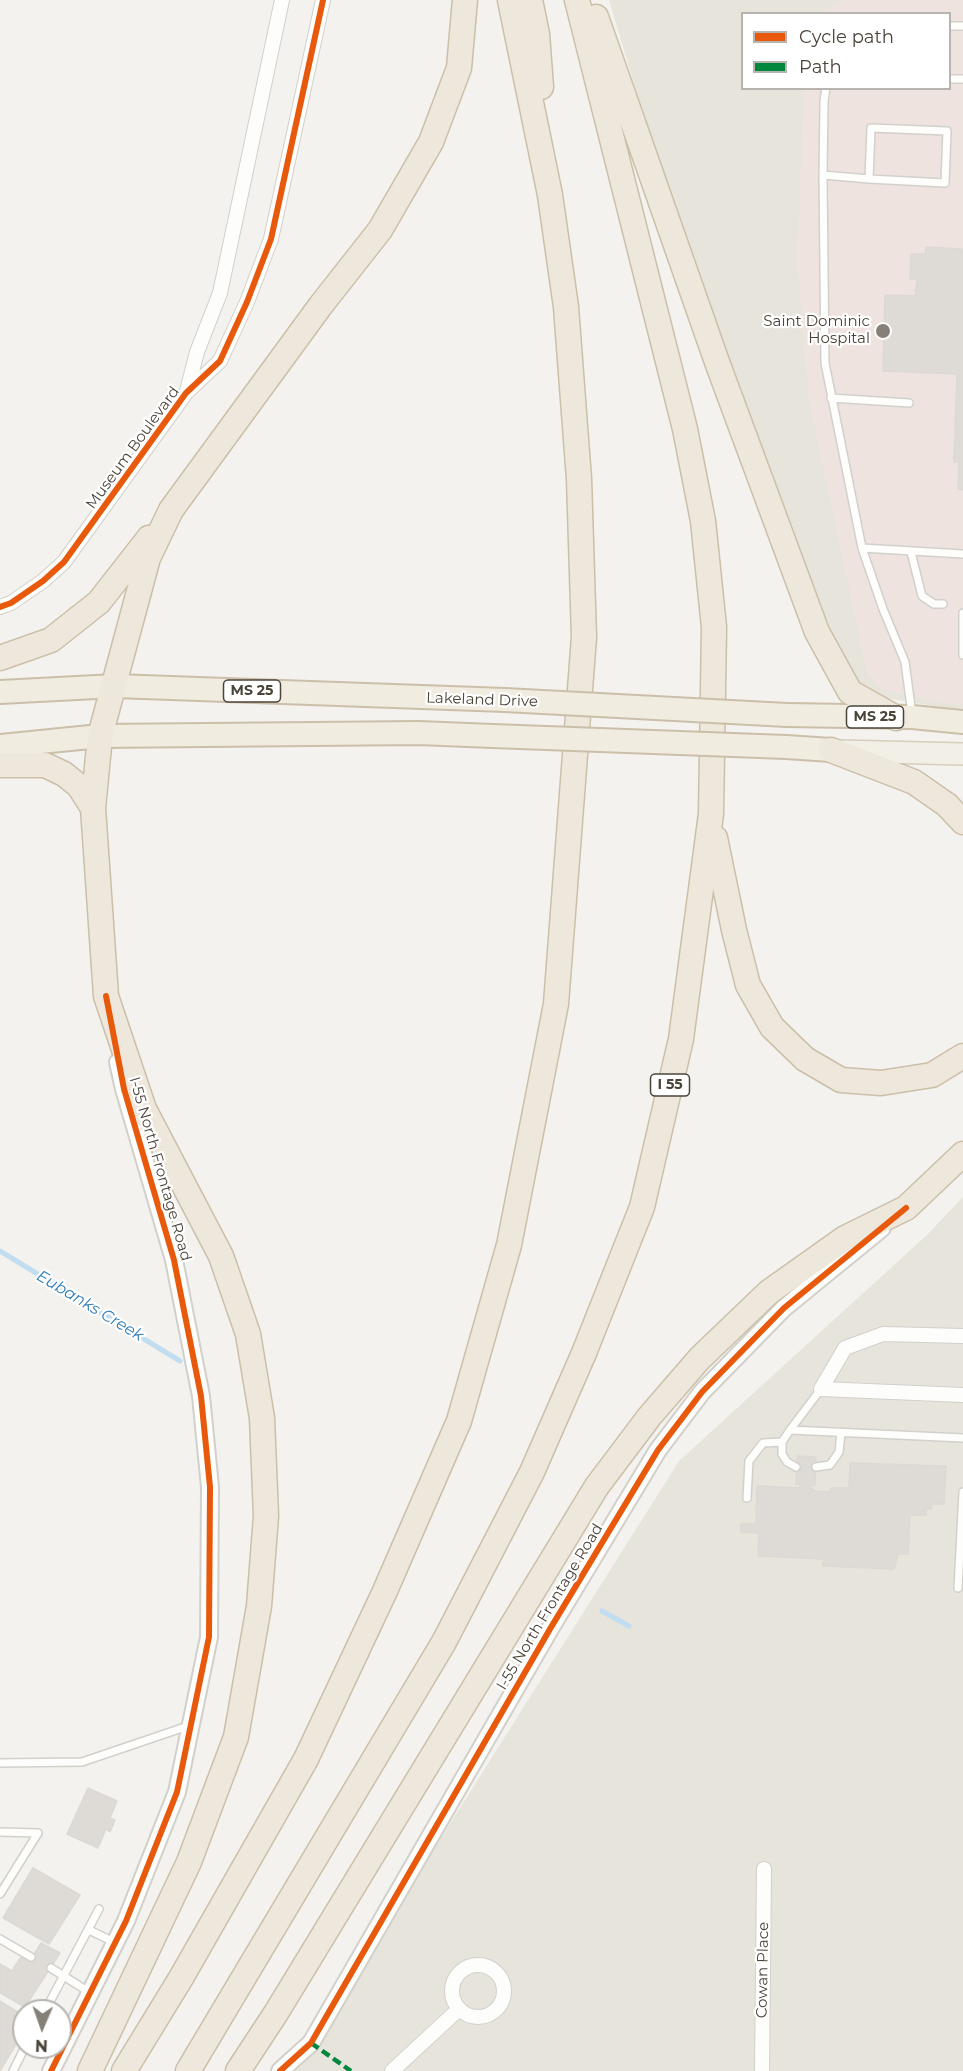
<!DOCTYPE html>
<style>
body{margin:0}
#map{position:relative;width:963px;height:2071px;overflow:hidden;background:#f4f2ee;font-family:Montserrat,sans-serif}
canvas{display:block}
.legend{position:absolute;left:741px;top:12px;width:210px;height:78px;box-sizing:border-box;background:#fff;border:2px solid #b7b4b0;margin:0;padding:8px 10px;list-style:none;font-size:18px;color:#4b4439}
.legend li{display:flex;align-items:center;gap:12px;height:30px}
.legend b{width:30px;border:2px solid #b7b4b0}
.north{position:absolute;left:12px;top:1999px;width:60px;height:60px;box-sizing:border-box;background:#fff;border:2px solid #b7b4b0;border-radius:50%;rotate:182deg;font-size:16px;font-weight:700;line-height:24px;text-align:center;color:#4b4439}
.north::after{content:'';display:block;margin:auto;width:21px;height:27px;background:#868178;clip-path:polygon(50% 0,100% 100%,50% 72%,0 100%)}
</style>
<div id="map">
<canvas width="963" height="2071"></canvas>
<ul class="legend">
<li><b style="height:8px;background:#e8590c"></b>Cycle path</li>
<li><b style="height:8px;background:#00873e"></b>Path</li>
</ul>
<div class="north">N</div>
</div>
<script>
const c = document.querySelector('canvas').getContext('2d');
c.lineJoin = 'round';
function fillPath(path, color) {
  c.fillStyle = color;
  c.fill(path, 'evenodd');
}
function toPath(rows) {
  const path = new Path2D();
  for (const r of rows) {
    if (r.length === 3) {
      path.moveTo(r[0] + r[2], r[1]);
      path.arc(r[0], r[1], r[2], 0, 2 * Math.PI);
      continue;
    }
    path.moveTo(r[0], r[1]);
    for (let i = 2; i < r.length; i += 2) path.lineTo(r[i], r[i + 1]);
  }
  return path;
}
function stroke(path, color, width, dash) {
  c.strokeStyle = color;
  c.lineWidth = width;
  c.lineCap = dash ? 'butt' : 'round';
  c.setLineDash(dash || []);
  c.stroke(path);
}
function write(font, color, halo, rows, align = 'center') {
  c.font = font + ' Montserrat,sans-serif';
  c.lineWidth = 4.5;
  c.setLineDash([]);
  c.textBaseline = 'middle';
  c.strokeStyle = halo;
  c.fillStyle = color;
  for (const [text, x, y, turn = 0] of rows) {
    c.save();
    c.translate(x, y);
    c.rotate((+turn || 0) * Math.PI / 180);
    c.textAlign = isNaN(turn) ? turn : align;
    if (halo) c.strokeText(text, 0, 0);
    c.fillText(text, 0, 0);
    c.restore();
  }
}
fillPath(toPath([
 [609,0,963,0,963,711,850,692,717,362],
 [742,14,950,14,950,88,742,88],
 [963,1197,963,2071,294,2071,679,1461,928,1234]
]), '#e7e4dc');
fillPath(toPath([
 [843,0,963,0,963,704,941,703,882,689,867,673,809,401,797,261,804,89,950,88,950,14,822,13]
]), '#eee3df');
stroke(toPath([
 [0,1251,180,1361],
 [602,1611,629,1626]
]), '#c0ddf1', 5);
const building = toPath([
 [926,247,963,249,963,490,958,489,959,462,954,462,957,374,883,371,885,295,915,296,917,279,910,279,911,254,925,254,926,247],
 [797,1456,816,1457,815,1485,811,1485,811,1489,816,1491,830,1492,831,1488,849,1488,850,1463,946,1466,944,1504,932,1504,931,1509,926,1509,926,1515,910,1515,908,1554,898,1554,894,1569,823,1566,824,1559,758,1556,759,1533,741,1532,741,1524,756,1524,757,1486,800,1488,800,1484,796,1484,797,1456],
 [88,1788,117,1801,110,1818,115,1820,110,1832,106,1829,98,1848,67,1834,88,1788],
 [33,1868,80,1895,49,1944,3,1918,33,1868],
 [41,1943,60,1953,25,2007,0,1993,0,1964,12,1971,21,1957,30,1961,41,1943],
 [0,2001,24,2016,24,2031,0,2071,0,2001]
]);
fillPath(building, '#dedbd6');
stroke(building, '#dcd9d4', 1.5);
const service = toPath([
 [950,26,963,26],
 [950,79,963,79],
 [826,88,824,101,823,175,825,363,862,548,883,609,905,662,912,714],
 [823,175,869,179,945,183,947,131,871,128,869,179],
 [831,398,909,403],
 [862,548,963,554],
 [911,552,922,596,934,604,943,604],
 [963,613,963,655],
 [821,1389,790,1430,963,1438],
 [790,1430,782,1442,782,1454,787,1462,796,1467],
 [816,1467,830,1465,839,1452,841,1433],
 [747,1498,749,1461,763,1443,782,1442],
 [958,1588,963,1492],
 [0,1763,82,1762,188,1726],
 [0,1832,38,1833,0,1894],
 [89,1930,116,1943],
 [0,1939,31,1957],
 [51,1968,89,1992],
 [45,2011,99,1909],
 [13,2071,25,2047]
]);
const minor = toPath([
 [187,391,197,352,220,293,282,0],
 [0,607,11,603,43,581,64,562,186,393,220,361,247,302,271,239,323,0],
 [963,1336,883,1334,845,1348,821,1389,963,1395],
 [478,1991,26],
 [392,2071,459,2009],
 [762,2071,764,1869]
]);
const tertiary = toPath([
 [51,2071,126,1921,177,1792,209,1637,210,1487,201,1396,174,1260,124,1089,118,1062],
 [280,2071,311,2043,550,1629,658,1450,702,1392,784,1308,882,1228]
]);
const primary = toPath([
 [840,751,963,754]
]);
const trunk = toPath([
 [0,692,115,686,505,700],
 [787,715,912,717,963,722],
 [0,746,100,736,418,733,493,736],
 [786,747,831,750]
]);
const motorway = toPath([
 [530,0,537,34,541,87],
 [596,17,717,362,817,632,850,692,896,718],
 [0,658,51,640,99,602,149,538],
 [831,750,914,782,947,805,963,822],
 [0,765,45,765,64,774,79,786,93,808],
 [715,838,734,930,748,985,772,1027,805,1059,841,1080,881,1083,932,1075,963,1056],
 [90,2071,189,1862,236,1737,259,1606,266,1516,262,1418,248,1334,221,1256,144,1109,106,996,93,808,100,736,148,558,171,510,321,305,380,230,431,142,459,68,465,0],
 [124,2071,181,1978,306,1759,385,1591,459,1421,509,1245,556,1004,584,637,579,479,566,307,550,195,510,0],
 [188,2071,444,1642,532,1472,584,1353,642,1207,681,1039,711,814,714,627,703,521,685,429,577,0],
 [238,2071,276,2013,597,1486,649,1417,700,1358,769,1292,845,1238,906,1208,963,1154]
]);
stroke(service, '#d2d0cb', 10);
stroke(minor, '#d2d0cb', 16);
stroke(tertiary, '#d2d0cb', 20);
stroke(primary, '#d6cebb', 24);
stroke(trunk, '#ccbfa9', 26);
stroke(motorway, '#ccbfa9', 27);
stroke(service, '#fdfdfc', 7);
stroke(minor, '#fdfdfc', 14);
stroke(tertiary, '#fdfdfc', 16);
stroke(primary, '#f2efe6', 21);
stroke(trunk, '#f0ece0', 22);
stroke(motorway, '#ede8db', 24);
const trunkBridge = toPath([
 [505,700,787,715],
 [493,736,786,747]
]);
stroke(trunkBridge, '#ccbfa9', 26, []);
stroke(trunkBridge, '#f0ece0', 22);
stroke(toPath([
 [311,2043,351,2071]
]), '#00873e', 4.5, [9, 4.5]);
stroke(toPath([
 [0,607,11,603,43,581,64,562,186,393,220,361,247,302,271,239,323,0],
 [51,2071,126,1921,177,1792,209,1637,210,1487,201,1396,174,1260,124,1089,106,996],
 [280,2071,311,2043,550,1629,658,1450,702,1392,784,1308,906,1208]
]), '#e8590c', 6);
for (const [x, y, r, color] of [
 [883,331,8,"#868178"]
]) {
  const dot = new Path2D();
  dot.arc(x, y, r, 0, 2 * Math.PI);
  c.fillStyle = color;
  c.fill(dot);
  stroke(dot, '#fff', 2);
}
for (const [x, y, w] of [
 [252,691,57],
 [875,717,57],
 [670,1085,39]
]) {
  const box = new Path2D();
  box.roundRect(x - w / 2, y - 11, w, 22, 4.5);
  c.fillStyle = '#fff';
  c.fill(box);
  stroke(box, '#4b4439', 1.5);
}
write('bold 14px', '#4b4439', null, [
 ["MS 25",252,691],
 ["MS 25",875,717],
 ["I 55",670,1085]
]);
write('15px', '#4b4439', '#fff', [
 ["Saint Dominic",870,322],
 ["Hospital",870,339]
], 'right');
write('15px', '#4b4439', '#fff', [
 ["Museum Boulevard",133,448,-54],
 ["Lakeland Drive",482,700,2],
 ["I-55 North Frontage Road",160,1169,74],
 ["I-55 North Frontage Road",550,1607,-59],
 ["Cowan Place",763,1970,-89]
]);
write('italic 16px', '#2e7ab2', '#fff', [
 ["Eubanks Creek",90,1306,31]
]);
</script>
